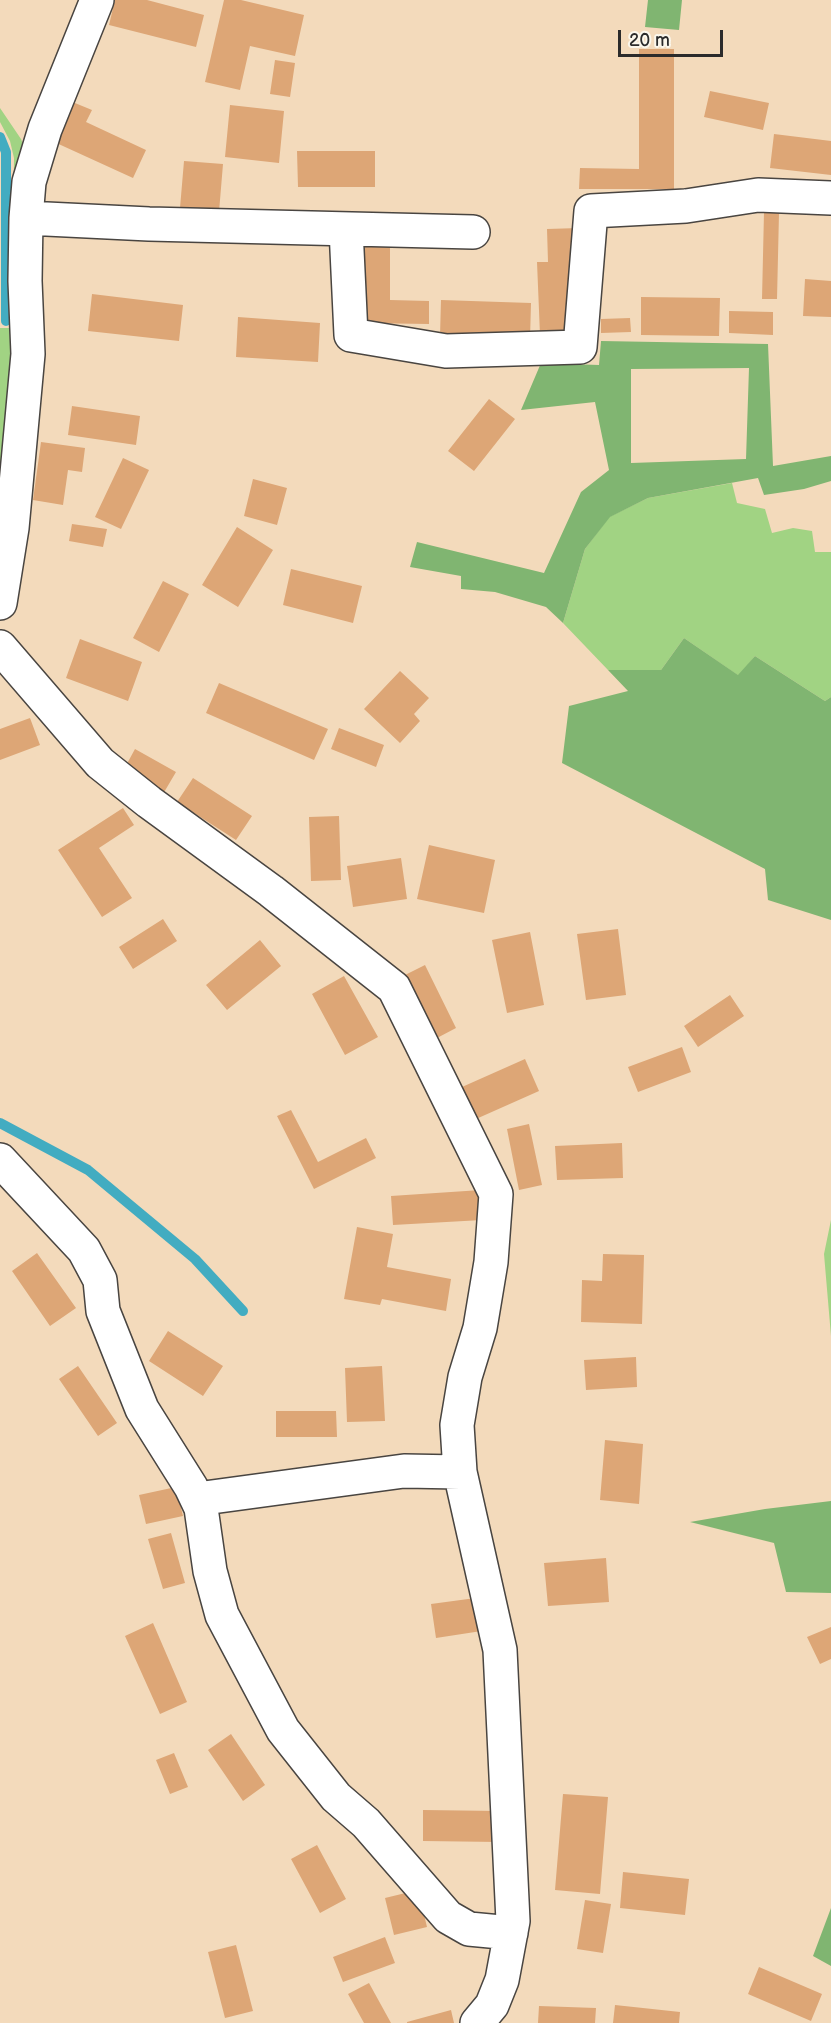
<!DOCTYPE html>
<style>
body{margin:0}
#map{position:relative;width:831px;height:2023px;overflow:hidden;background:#f3dabb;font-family:"Balsamiq Sans",sans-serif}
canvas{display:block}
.scale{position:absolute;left:618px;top:30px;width:105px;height:27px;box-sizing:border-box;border:3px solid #2b2b2b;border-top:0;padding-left:8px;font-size:18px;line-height:21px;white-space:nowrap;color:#2b2b2b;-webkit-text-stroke:4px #fbf7ec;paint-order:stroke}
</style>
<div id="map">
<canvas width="831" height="2023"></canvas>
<div class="scale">20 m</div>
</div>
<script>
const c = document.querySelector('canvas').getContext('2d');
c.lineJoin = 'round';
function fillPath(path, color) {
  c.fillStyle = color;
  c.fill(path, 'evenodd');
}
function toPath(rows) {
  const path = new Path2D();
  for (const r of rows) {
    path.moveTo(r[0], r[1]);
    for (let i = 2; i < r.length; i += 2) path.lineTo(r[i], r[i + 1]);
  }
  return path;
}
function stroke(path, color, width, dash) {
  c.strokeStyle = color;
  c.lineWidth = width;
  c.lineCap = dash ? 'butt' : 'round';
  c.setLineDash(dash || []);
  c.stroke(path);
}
fillPath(toPath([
 [0,108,21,139,27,154,0,558,0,328,12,328,14,158,10,141,0,122],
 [732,483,737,503,765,509,772,533,793,528,812,531,815,552,831,552,831,697,825,701,755,656,739,676,684,638,661,670,608,670,563,623,585,549,609,517,648,498],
 [831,1220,831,1336,824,1254]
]), '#a1d383');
fillPath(toPath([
 [648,0,682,0,679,30,645,27],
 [601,341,768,344,773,466,831,456,831,481,804,489,764,495,758,478,648,498,610,517,585,549,563,623,546,607,495,592,461,589,461,576,410,567,417,542,544,573,581,492,609,470,595,402,521,410,541,363,599,365],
 [749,368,746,459,631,463,631,369],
 [684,638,738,675,755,656,825,701,831,697,831,920,768,900,765,869,562,763,569,706,628,691,608,670,661,670],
 [831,1501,831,1593,786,1592,774,1543,690,1522,765,1509],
 [831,1908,831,1966,813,1956]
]), '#80b571');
stroke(toPath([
 [0,137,6,152,6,321],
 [0,1123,88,1170,195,1259,243,1311]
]), '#42acc1', 10);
fillPath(toPath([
 [115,0,147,0,204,15,196,47,109,25],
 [224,0,241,0,304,15,295,56,250,46,240,90,205,82],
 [639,49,674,49,674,189,579,189,580,168,639,169],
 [275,60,295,63,290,97,270,94],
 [710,91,769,103,763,130,704,117],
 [70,101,92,110,86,122,146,150,133,178,52,141],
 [230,105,284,111,279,163,225,157],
 [774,134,831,141,831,175,770,168],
 [297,151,375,151,375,187,298,187],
 [184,161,223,164,219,212,180,208],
 [764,212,779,213,777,299,762,299],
 [579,228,573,333,540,335,537,262,548,262,547,229],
 [362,246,390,246,390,300,429,301,429,324,361,323],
 [805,279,831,281,831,317,803,316],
 [92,294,183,305,179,341,88,331],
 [641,297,720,298,719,336,641,335],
 [441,300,531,303,530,339,440,336],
 [729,311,773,312,773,335,729,333],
 [238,317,320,323,318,362,236,357],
 [630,318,631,332,601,333,601,319],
 [489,399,515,419,474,471,448,451],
 [72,406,140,416,136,445,68,435],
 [41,442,85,448,82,472,68,470,63,505,33,500],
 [123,458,149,470,121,529,95,517],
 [253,479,287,488,277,525,244,516],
 [72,524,107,529,103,547,69,541],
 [237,527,273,550,238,607,202,585],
 [291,569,362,586,353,623,283,605],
 [163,581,189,594,159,652,133,638],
 [80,639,142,662,128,701,66,678],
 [400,671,429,698,414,714,420,721,400,743,364,709],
 [219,683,328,729,314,760,206,713],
 [30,718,40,745,0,760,0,729],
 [339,728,384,745,376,767,331,749],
 [135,749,176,772,163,794,123,771],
 [193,778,252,816,236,840,177,802],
 [123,808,134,825,99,848,132,898,102,917,58,850],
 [339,816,341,880,311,881,309,817],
 [429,845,495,860,484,913,417,899],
 [401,858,407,899,353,907,347,866],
 [163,919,177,941,133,969,119,947],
 [618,929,626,995,586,1000,577,934],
 [530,932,544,1005,507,1013,492,940],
 [260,940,281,966,227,1010,206,985],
 [425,965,456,1028,437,1038,405,975],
 [344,976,378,1037,345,1055,312,994],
 [730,995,744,1016,698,1047,684,1026],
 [682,1047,691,1072,638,1092,628,1067],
 [525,1059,539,1091,476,1119,462,1087],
 [291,1110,318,1162,366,1138,376,1158,314,1189,277,1116],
 [529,1124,542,1185,519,1190,507,1129],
 [622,1143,623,1178,557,1180,555,1146],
 [481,1190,482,1220,393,1225,391,1196],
 [357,1227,393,1234,387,1267,451,1279,446,1311,382,1299,380,1305,344,1299],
 [37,1253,76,1308,50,1326,12,1271],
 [603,1254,644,1255,642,1324,581,1322,582,1280,602,1281],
 [168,1331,223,1366,203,1396,149,1361],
 [636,1357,637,1387,586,1390,584,1360],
 [78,1366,117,1423,98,1436,59,1379],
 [382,1366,385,1421,347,1422,345,1368],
 [276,1411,336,1411,337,1437,276,1437],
 [605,1440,643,1444,639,1504,600,1500],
 [176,1487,183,1516,146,1524,139,1495],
 [171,1533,185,1583,163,1589,148,1539],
 [606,1558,609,1602,548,1606,544,1563],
 [483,1597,488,1630,436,1638,431,1604],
 [153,1623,187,1702,160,1714,125,1636],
 [831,1627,831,1659,820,1664,807,1637],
 [231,1734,265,1785,243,1801,208,1750],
 [174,1753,188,1787,170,1794,156,1760],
 [563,1794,608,1797,600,1894,555,1890],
 [423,1810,499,1811,499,1842,423,1841],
 [317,1845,346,1899,320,1913,291,1859],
 [623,1872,689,1879,685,1915,620,1908],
 [418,1890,427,1927,394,1935,385,1898],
 [585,1900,611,1904,603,1953,577,1949],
 [385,1937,395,1963,343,1982,333,1957],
 [236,1945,253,2011,225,2018,208,1952],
 [759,1967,822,1994,811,2021,748,1994],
 [369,1983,391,2023,364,2023,348,1994],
 [615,2005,680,2012,679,2023,613,2023],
 [539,2006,596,2008,595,2023,538,2023],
 [451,2010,454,2023,407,2023,407,2022]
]), '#dda676');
const minor = toPath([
 [26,218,149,224,473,232],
 [346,229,351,335,446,351,580,347,591,211,686,206,758,195,831,198],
 [0,603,12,528,28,354,25,281,26,218,29,182,45,129,97,0],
 [0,647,100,763,149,802,271,891,394,988,496,1194,491,1262,480,1328,465,1377,457,1425,460,1472,500,1650,513,1921,502,1980,492,2005,477,2023],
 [0,1160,84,1250,100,1280,103,1311,142,1409,191,1487,201,1508,210,1571,222,1615,283,1730,336,1797,366,1823,448,1917,469,1929,511,1933],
 [197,1499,404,1471,460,1472]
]);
stroke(minor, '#494541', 36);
stroke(minor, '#fff', 33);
</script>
